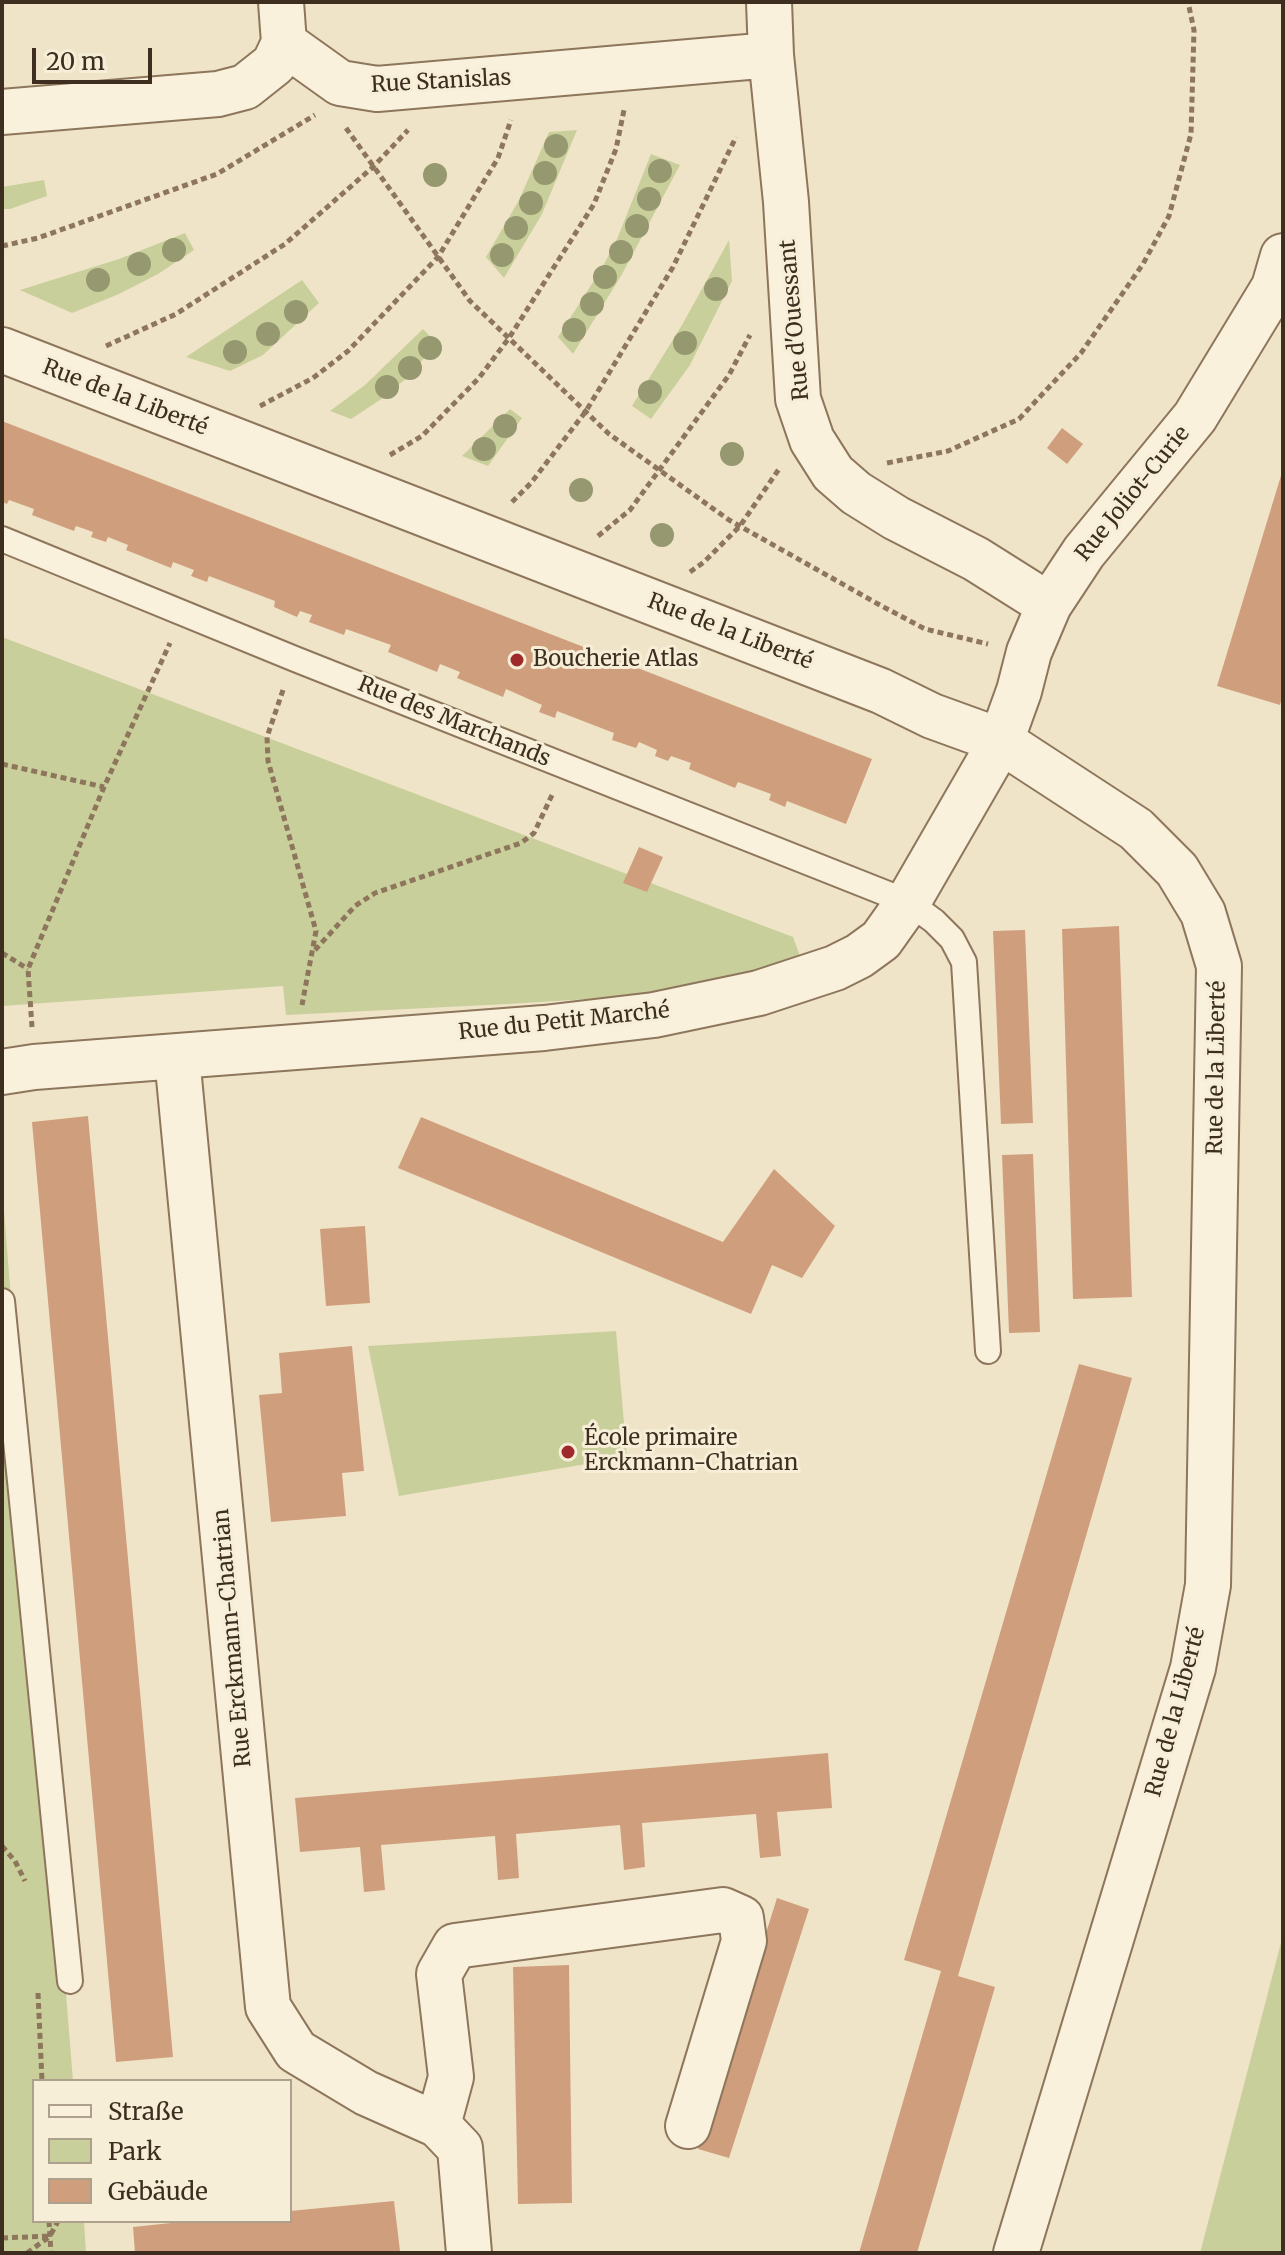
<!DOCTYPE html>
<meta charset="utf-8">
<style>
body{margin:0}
#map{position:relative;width:1285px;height:2255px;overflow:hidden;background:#f0e4c8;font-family:Merriweather,serif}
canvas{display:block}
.frame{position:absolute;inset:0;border:4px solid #3d2e20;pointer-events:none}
.legend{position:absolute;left:32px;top:2079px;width:260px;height:144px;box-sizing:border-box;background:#f7eed8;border:2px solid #ada18e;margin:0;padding:10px 14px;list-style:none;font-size:24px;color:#3d2e20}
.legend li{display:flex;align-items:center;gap:16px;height:40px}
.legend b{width:40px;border:2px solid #ada18e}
.scale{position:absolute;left:32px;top:48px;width:120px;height:36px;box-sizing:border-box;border:4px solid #3d2e20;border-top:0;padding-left:10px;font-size:24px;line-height:28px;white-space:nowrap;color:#3d2e20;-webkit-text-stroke:6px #f7eed8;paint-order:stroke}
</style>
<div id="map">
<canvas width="1285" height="2255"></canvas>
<div class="frame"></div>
<ul class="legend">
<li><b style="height:10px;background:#faf1dc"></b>Straße</li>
<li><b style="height:22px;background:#c9cf9b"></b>Park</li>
<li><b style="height:22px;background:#cf9f7d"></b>Gebäude</li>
</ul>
<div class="scale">20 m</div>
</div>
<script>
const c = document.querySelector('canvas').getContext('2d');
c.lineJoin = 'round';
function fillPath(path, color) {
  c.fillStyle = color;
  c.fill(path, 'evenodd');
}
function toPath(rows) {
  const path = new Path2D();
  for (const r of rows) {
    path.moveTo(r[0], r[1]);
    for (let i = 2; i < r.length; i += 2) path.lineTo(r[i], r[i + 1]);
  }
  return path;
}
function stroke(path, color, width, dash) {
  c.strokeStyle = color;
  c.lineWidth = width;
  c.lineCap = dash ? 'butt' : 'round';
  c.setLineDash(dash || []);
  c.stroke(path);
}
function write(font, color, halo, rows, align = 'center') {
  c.font = font + ' Merriweather,serif';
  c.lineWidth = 6;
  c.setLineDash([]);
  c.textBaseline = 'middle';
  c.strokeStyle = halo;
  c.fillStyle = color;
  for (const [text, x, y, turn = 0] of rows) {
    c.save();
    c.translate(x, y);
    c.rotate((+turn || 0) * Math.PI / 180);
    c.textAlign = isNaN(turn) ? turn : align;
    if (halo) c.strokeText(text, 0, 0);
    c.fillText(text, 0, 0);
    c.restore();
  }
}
fillPath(toPath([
 [577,130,542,214,504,278,486,257,519,200,549,132],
 [651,154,680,165,621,276,573,354,558,337,602,268,617,239],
 [44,180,47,196,10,209,2,209,2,187],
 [185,233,194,250,158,274,119,294,72,313,20,290,119,259],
 [729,240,732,281,690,365,651,419,632,406,682,325],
 [302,280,319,303,263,355,230,371,186,357],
 [423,329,437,343,409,376,383,398,351,419,330,411,365,385],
 [510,409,522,418,488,466,462,456],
 [2,637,793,937,802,962,702,992,508,1004,286,1015,283,986,2,1006],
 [2,1185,73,2081,34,2081,34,2221,84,2221,86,2253,2,2253],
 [616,1331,627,1457,399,1496,368,1346],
 [1283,1935,1283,2253,1200,2253]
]), '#c9cf9b');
fillPath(toPath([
 [2,421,872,759,846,824,787,801,785,807,769,800,771,794,738,782,735,788,689,769,691,763,671,756,668,761,655,756,657,750,639,742,636,748,612,740,614,733,557,711,555,718,539,712,542,705,506,689,503,697,457,678,460,672,440,664,437,672,388,652,391,645,346,629,344,635,309,622,312,615,300,611,297,617,274,607,275,601,209,576,207,582,191,576,194,570,173,562,171,568,126,550,128,545,108,537,106,542,91,537,93,532,76,526,74,531,32,515,34,509,9,500,7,504,2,502],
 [1062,428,1083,444,1067,464,1047,448],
 [1283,469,1283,693,1280,705,1217,686],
 [639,847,663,857,647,892,623,883],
 [1119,926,1132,1297,1073,1299,1062,929],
 [1025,930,1033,1123,1001,1124,993,931],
 [88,1116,173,2057,116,2062,32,1122],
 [421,1117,723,1242,774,1169,835,1226,802,1278,772,1265,751,1314,398,1168],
 [1033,1154,1040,1332,1009,1333,1002,1155],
 [365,1226,370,1303,326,1306,320,1229],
 [352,1346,364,1471,342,1473,346,1516,271,1522,259,1395,282,1393,279,1353],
 [1079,1364,1132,1378,958,1976,995,1987,917,2253,859,2253,941,1971,904,1960],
 [828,1753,832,1808,777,1812,781,1856,760,1858,756,1814,642,1823,645,1867,624,1870,620,1825,516,1834,519,1878,498,1880,495,1836,381,1845,385,1890,364,1892,360,1847,300,1852,295,1798],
 [777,1898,809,1909,729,2158,698,2149],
 [569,1965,572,2203,518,2204,513,1967],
 [394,2201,400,2251,378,2253,135,2253,133,2227,190,2221,290,2221,290,2211]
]), '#cf9f7d');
const service = toPath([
 [2,539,295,659,908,902,934,921,952,939,964,962,988,1351],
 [2,1301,70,1981]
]);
const minor = toPath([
 [769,2,771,55,786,202,798,399,812,440,833,473,856,493,896,518,976,559,1049,605],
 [284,43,340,83,377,89,771,55],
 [2,112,218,94,245,87,274,64,284,43,281,2],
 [2,350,881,691,932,716,1001,741,1136,829,1177,870,1203,913,1219,966,1208,1585,1193,1668,1016,2253],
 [177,1057,268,2007,296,2051,366,2093,438,2125,460,2148,469,2253],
 [2,1072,34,1067,544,1028,654,1015,759,993,835,968,859,956,881,940,908,902,1001,741,1019,691,1029,652,1049,605,1084,552,1195,417,1274,287,1283,256],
 [438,2125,451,2077,439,1974,455,1946,723,1910,741,1918,744,1941,688,2126]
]);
stroke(service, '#8d765c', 28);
stroke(minor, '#8d765c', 48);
stroke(toPath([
 [346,128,470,301,609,434,729,520,878,604,925,629,988,644],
 [2,246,38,238,217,174,315,115],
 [106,346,176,314,285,244,373,167,408,130],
 [260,406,313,378,348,351,438,257,498,158,511,120],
 [390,455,422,436,479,378,509,338,594,204,616,149,624,110],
 [887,463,948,451,1019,419,1081,353,1143,264,1169,216,1191,134,1194,30,1188,2],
 [512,502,531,483,586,411,673,267,736,137],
 [598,536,630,510,729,375,750,335],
 [690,572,704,562,740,526,779,469],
 [283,690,267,737,268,761,316,931,302,1005],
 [2,764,104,787],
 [315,950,355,906,375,893,521,843,534,833,553,793],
 [2,953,28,969],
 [32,1027,28,969,104,787,170,643],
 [2,1846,15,1861,25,1881],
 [38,1993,42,2081],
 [49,2221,51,2253],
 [2,2238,50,2236,58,2221],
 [27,2253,49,2237]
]), '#8d765c', 5, [6, 4]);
stroke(service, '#faf1dc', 24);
stroke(minor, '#faf1dc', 44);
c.fillStyle = '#96986f';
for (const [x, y] of [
 [556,146],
 [660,171],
 [545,173],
 [435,175],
 [649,199],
 [531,203],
 [637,226],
 [516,228],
 [174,250],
 [621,252],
 [502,255],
 [139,264],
 [605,277],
 [98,280],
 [716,289],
 [592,304],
 [296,312],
 [574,330],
 [268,334],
 [685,343],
 [430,348],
 [235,352],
 [410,368],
 [387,387],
 [650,392],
 [505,426],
 [484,449],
 [732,454],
 [581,490],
 [662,535]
]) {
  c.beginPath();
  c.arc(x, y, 12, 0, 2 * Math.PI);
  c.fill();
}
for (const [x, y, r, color] of [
 [517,660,8,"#9e2a2b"],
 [568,1452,8,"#9e2a2b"]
]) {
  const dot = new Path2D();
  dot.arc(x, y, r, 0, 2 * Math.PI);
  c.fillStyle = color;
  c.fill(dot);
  stroke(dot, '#f7eed8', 3);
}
write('22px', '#3d2e20', '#f7eed8', [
 ["Rue Stanislas",441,82,-3],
 ["Rue d'Ouessant",795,320,-95],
 ["Rue de la Liberté",125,398,21],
 ["Rue Joliot-Curie",1133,494,-51],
 ["Rue de la Liberté",730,632,21],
 ["Rue des Marchands",454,722,22],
 ["Rue du Petit Marché",564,1022,-6],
 ["Rue de la Liberté",1217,1068,-89],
 ["Rue Erckmann-Chatrian",233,1638,-95],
 ["Rue de la Liberté",1176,1712,-75]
]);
write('22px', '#3d2e20', '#f7eed8', [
 ["Boucherie Atlas",533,660],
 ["École primaire",584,1439],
 ["Erckmann-Chatrian",584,1464]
], 'left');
</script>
